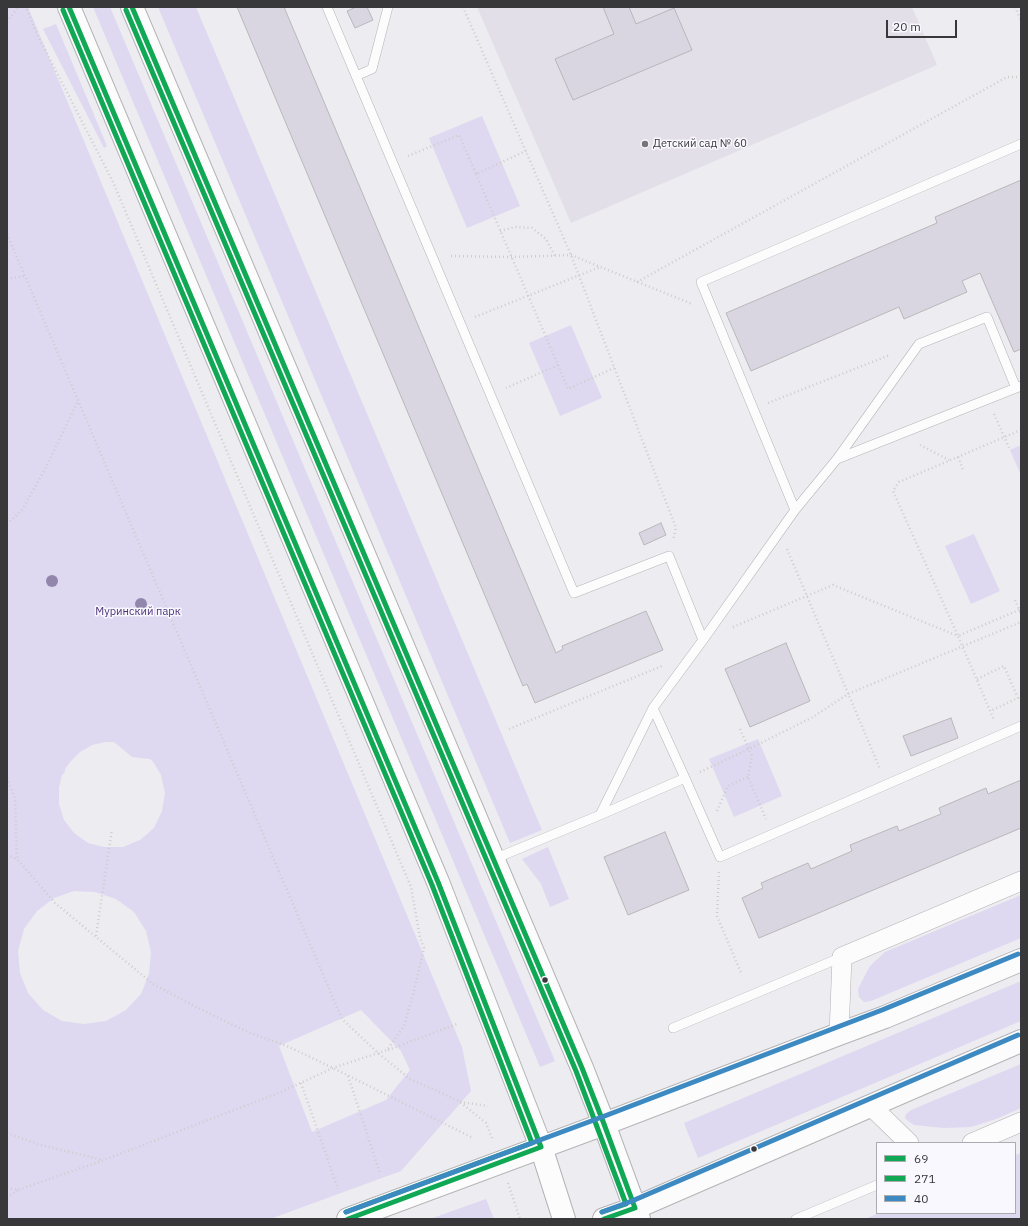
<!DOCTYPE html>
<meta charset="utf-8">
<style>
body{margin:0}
#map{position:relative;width:1028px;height:1226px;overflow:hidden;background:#edecf0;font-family:"IBM Plex Sans",sans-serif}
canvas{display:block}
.frame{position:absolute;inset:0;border:8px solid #38383a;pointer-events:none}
.legend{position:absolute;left:876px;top:1142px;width:140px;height:72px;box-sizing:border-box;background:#faf8ff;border:1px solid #acabb0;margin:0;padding:5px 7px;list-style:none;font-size:12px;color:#38383a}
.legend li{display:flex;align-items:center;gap:8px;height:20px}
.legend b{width:20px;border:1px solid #acabb0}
.scale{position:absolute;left:886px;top:20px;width:71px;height:18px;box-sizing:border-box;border:2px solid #38383a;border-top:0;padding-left:5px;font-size:12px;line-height:14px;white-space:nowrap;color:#38383a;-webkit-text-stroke:3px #faf8ff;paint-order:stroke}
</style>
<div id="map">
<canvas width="1028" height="1226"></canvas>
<div class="frame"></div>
<ul class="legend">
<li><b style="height:5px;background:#10a855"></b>69</li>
<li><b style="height:5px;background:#10a855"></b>271</li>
<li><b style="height:5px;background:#3d8ac2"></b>40</li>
</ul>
<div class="scale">20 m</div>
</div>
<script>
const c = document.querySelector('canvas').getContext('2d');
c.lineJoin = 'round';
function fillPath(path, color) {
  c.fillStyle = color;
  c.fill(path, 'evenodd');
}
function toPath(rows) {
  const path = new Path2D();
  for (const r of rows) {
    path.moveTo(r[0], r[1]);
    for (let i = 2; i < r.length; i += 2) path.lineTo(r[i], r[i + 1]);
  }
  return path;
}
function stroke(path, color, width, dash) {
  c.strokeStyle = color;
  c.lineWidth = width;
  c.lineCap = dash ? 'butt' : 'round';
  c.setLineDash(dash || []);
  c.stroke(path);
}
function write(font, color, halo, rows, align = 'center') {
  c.font = font + ' "IBM Plex Sans",sans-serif';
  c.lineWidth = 3;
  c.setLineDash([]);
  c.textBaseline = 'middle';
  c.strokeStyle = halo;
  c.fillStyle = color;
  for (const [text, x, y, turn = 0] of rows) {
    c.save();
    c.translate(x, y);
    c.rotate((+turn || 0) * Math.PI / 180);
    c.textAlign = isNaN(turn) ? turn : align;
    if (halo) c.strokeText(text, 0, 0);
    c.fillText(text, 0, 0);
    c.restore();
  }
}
fillPath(toPath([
 [477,7,912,7,937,65,571,223]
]), '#e2dfe8');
fillPath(toPath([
 [7,7,28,7,462,1047,471,1091,401,1171,270,1219,7,1219],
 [105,742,114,742,132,757,150,759,154,763,161,775,165,793,162,811,154,828,140,840,123,847,104,847,88,843,74,833,64,820,59,804,59,787,62,775,65,772,65,769,70,762,80,752,92,745],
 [74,891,95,892,116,899,134,912,146,931,151,952,149,974,141,994,126,1010,106,1021,84,1024,62,1021,43,1010,28,993,20,973,18,951,24,929,37,911,54,898],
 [361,1010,401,1051,410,1070,386,1100,312,1132,279,1046],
 [93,7,110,7,555,1061,540,1067],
 [158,7,196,7,542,830,510,843],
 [56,24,107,146,104,148,43,29],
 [482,116,520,206,467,228,429,138],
 [571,325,602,398,560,416,529,343],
 [1021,445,1021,475,1010,450],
 [974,534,1000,591,971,604,945,546],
 [758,739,782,796,734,817,709,759],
 [548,847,569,899,550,907,541,884,522,859],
 [1021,895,1021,938,871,1001,864,1002,859,997,858,989,862,981,870,966,885,952],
 [1021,981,1021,1021,698,1158,684,1123],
 [1021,1064,1021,1108,996,1119,971,1127,944,1128,914,1125,908,1121,905,1118,906,1114,911,1110],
 [1021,1153,1021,1219,865,1219,879,1213,1015,1213,1015,1155],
 [486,1199,494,1219,430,1219]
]), '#ded8f1');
const building = toPath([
 [237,7,284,7,556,653,563,649,562,646,646,611,663,650,535,703,527,684,523,686,237,7],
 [356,7,367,7,373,20,355,28,347,11,356,7],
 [603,7,629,7,636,24,674,8,692,50,573,100,555,59,614,34,603,7],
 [1021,180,1021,349,1014,352,980,273,962,281,967,292,904,319,899,307,751,371,726,313,937,223,935,217,1021,180],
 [661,523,666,535,644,545,639,533,661,523],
 [786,643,810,701,750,727,725,669,786,643],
 [951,718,958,738,911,756,903,736,951,718],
 [1021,780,1021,828,759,938,742,898,763,888,761,883,808,863,811,869,852,851,850,845,897,826,899,831,941,814,939,808,986,788,988,794,1021,780],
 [665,832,689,890,628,915,604,857,665,832]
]);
fillPath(building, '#d9d6e2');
stroke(building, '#b8b7ba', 1);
const lane = toPath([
 [327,7,574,593,669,556,703,640],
 [356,76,372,69,388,7],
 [837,459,919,344,987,317,1016,388],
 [795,510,701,282,1021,144],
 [653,708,685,778],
 [600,815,685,778,720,857,1021,726],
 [494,859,600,815,653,708,703,640,795,510,837,459,1021,386],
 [673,1028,842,957],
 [796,1219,877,1185]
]);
const street = toPath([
 [839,1034,842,957,1021,881],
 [871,1106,909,1143],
 [972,1143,1021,1122]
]);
const secondary = toPath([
 [69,7,438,882,541,1147,564,1219],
 [132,7,582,1068,604,1124,639,1219],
 [348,1219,604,1124,839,1034,885,1017,1021,960],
 [604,1219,635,1208,914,1087,1021,1041]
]);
stroke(lane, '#b4b4b7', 10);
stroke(street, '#b4b4b7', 20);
stroke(secondary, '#b4b4b7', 24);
stroke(toPath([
 [463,7,571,255,676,528,673,540],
 [1015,7,1021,20],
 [7,22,18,7],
 [408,156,459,135,476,174,526,151],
 [476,174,558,365,506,388],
 [500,231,515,227,532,228,546,239,555,256],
 [7,234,342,1019,378,1053,410,1079,459,1101,486,1123,493,1141],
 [451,256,511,257,571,255,692,304],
 [7,279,25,276],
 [637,282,1007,77,1021,77],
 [475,317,600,267],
 [558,365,568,389,614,368],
 [768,403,890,355],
 [994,414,1010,450],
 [1021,430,899,482,893,491,958,636,1021,609],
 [920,445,949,460],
 [958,457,963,470],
 [7,524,22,510,45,469,78,401],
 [787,549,880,769],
 [1015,600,1021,614],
 [733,627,833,585,958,636,994,720],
 [977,679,1004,666,1018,698,990,711],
 [509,729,662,666],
 [740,729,752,756,748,777,766,819],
 [700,772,749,749,813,717,848,694,1021,622],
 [7,778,15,799,17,859,55,903,153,984,196,1007,250,1033,287,1046,333,1068,473,1138],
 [717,811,728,786,748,777],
 [7,855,17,859],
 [719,872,717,916,742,975],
 [96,936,112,829],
 [388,1050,457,1024],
 [348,1076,380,1173],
 [301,1083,338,1189],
 [460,1102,488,1106],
 [7,1133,41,1145,103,1160],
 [508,1183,520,1219],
 [7,1188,18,1190,104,1160,281,1092,333,1068,387,1050,404,1026,413,995,424,948,420,938,411,887,113,182,37,34,26,7],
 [7,1198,18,1190]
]), '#cdcdcd', 2.5, [1, 3]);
stroke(lane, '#fcfcfd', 9);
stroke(street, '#fcfcfd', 19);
stroke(secondary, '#fcfcfd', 22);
stroke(toPath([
 [69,7,438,882,541,1147,348,1219],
 [132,7,582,1068,604,1124,635,1208,604,1219]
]), '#10a855', 5);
stroke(toPath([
 [63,10,432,885,532,1143,346,1212],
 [126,10,576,1071,626,1204,602,1212]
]), '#10a855', 5);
stroke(toPath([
 [346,1212,602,1117,882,1010,1018,954],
 [602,1212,632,1201,1018,1035]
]), '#3d8ac2', 5);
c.fillStyle = '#9386ad';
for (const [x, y] of [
 [52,581],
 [141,604]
]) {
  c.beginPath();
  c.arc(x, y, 6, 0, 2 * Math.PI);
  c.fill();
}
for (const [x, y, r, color] of [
 [645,144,4,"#77777a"],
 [545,980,3.5,"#38383a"],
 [754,1149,3.5,"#38383a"]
]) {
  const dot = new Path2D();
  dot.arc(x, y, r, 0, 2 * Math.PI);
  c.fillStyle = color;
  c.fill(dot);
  stroke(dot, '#faf8ff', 1.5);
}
write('11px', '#38383a', '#faf8ff', [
 ["Детский сад № 60",653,144]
], 'left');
write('11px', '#493276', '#faf8ff', [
 ["Муринский парк",138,612]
]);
</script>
